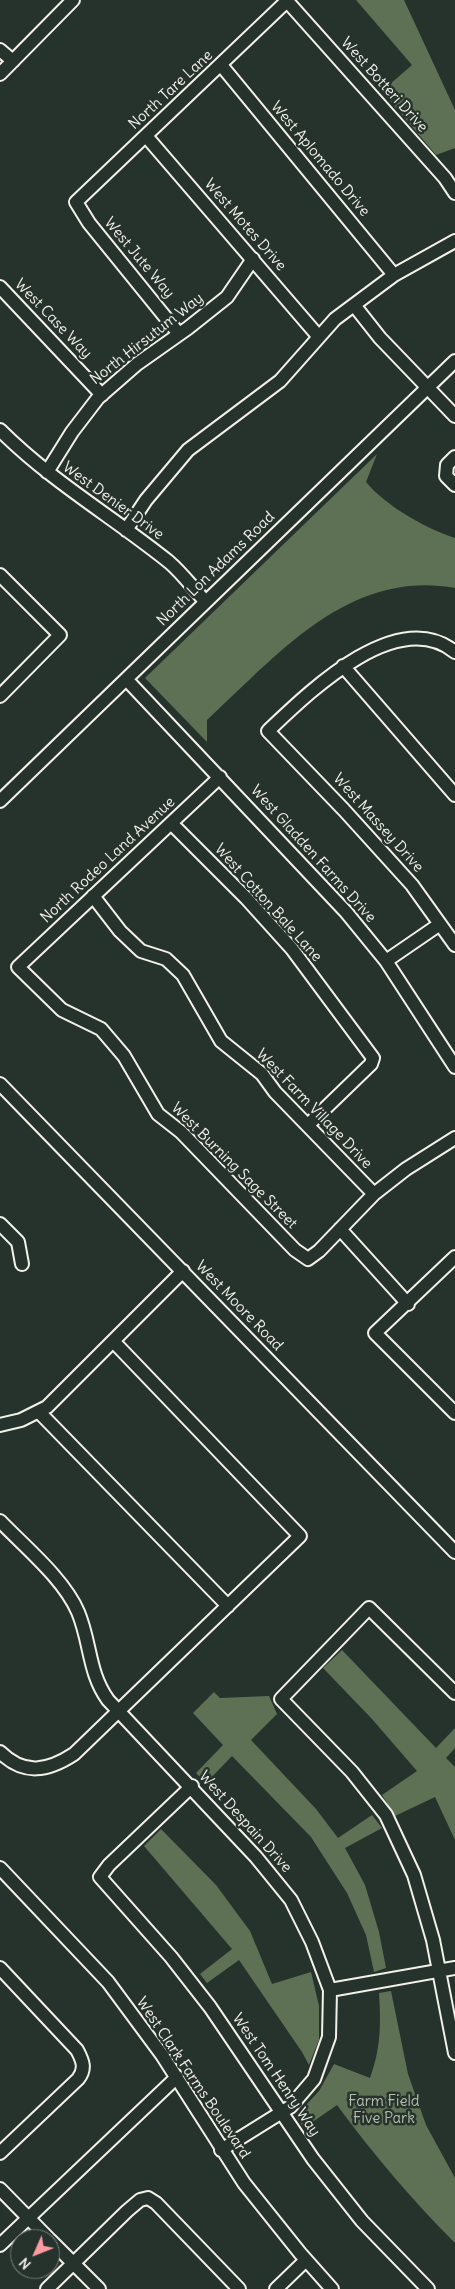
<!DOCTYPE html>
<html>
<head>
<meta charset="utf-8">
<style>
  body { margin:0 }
  #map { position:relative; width:455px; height:2289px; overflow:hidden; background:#26332d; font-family:Delius,sans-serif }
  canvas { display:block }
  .north { position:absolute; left:10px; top:2229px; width:50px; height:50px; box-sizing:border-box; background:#26332d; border:1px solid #787f78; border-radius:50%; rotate:226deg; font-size:14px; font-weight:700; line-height:20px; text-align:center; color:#f4f1e8 }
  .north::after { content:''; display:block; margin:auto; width:18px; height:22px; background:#ff9aa2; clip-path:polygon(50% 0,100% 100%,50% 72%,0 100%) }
</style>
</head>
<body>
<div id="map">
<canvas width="455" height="2289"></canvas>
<div class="north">N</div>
</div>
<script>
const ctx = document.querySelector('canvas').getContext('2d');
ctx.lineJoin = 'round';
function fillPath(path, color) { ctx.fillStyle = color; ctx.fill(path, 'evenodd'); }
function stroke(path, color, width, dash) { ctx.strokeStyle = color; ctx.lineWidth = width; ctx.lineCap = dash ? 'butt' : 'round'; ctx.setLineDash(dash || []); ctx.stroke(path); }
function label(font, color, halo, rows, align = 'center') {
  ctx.font = font + ' Delius,sans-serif'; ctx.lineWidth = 5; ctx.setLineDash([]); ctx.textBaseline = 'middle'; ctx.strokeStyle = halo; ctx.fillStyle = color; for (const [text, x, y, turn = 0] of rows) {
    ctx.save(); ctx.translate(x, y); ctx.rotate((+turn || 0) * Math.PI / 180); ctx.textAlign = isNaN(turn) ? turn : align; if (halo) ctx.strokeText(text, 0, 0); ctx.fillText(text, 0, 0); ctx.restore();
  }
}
const green = new Path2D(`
  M356 0H404L455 110V148L436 155 382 91 412 65Z
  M377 454 366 482C386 506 425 528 455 538V588C348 569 278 655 207 720V742L145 678Z
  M342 1650 436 1748 455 1728V1748L446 1758 455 1767V1840L435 1797 395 1816 382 1795 417 1771 372 1719 323 1668Z
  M214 1692 220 1698 269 1696 277 1714 251 1740 316 1809 338 1838 372 1815 382 1828 345 1848 365 1885 379 1932 386 1968 374 1972 366 1935 347 1893 311 1837 232 1756 206 1783 196 1773 223 1745 193 1713Z
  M161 1829 216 1885 250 1931 272 1984 311 1972 319 2006V2040L309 2065 302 2052 239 1960 207 1983 200 1974 232 1949 144 1846Z
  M391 1991 408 2074 426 2125 455 2178V2243C412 2200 373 2154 337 2105L304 2128 296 2116 319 2091 334 2064 370 2078C381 2048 381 2024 379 1993Z`);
const minor = new Path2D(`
  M287 1 445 178 455 193
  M0 50 13 61
  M221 65 394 275
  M0 74 73 0
  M146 136 319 337
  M0 287 102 395
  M354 305 380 338 455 416
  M179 334 89 223 76 202 288 0
  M0 430C51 481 113 517 169 562 182 573 193 588 205 601
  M455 457 447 465 446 476 455 485
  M47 472 72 432 98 398 137 364 188 328 227 297 253 259
  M126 530 146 500 188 450 280 381 335 319 394 275 455 241
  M0 575 60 635 0 696
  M455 652C397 605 308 693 268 731L344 810 412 885 455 945
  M343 666 455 795
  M127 680 346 912 386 961 455 1067
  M220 777 18 967 62 1010 101 1029 124 1056 158 1114 181 1132 295 1250 308 1259 319 1251 374 1194 406 1169 455 1138
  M0 801 455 361
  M171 823 246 898 292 949 373 1058 371 1064 308 1125
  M93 896 120 931 141 951 166 959 183 975 221 1041 262 1074 275 1092 374 1194
  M386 961 440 924
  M0 1084 455 1552
  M0 1224 18 1242 22 1264
  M340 1229 408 1304
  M455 1257 375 1333 455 1413
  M39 1412 228 1606
  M0 1425 21 1420 47 1407 183 1271
  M0 1521C25 1547 64 1579 78 1612 91 1643 88 1672 108 1700L256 1857 291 1900 312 1942 330 1990 329 2037 314 2079 290 2107 221 2150
  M455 1693 369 1608 281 1699 352 1772 386 1815 414 1875 433 1940 455 2053
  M0 1752C24 1776 48 1771 74 1754L300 1536 113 1341
  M192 1786 109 1865 100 1877 171 1957 210 2007 313 2159 362 2221 428 2289
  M0 1868 108 1982 162 2055 244 2183 300 2253 332 2289
  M0 1968 77 2050C83 2061 86 2069 78 2079L0 2153
  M330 1990 455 1968
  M0 2189 49 2239
  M50 2240 99 2289
  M0 2245 177 2077
  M47 2289 127 2211 140 2200 148 2198 156 2203 239 2289
  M276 2289 306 2260`);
const streetNames = [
  ["West Botteri Drive",384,85,48],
  ["North Tare Lane",171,90,-43],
  ["West Aplomado Drive",320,159,50],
  ["West Motes Drive",245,225,49],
  ["West Jute Way",139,258,50],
  ["West Case Way",53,319,46],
  ["North Hirsutum Way",147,339,-38],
  ["West Denier Drive",113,501,36],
  ["North Lon Adams Road",216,569,-44],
  ["West Massey Drive",378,823,48],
  ["West Gladden Farms Drive",313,854,48],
  ["North Rodeo Land Avenue",108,860,-43],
  ["West Cotton Bale Lane",268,903,48],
  ["West Farm Village Drive",314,1109,46],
  ["West Burning Sage Street",234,1166,45],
  ["West Moore Road",239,1306,46],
  ["West Despain Drive",245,1822,48],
  ["West Tom Henry Way",276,2075,56],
  ["West Clark Farms Boulevard",193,2078,56]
];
const parkNames = [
  ["Farm Field",384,2102],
  ["Five Park",384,2119]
];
fillPath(green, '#5f7154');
stroke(minor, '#f4f1e8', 16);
stroke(minor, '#26332d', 12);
label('15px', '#f4f1e8', '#26332d', streetNames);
label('15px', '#b8bead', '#26332d', parkNames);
</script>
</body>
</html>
